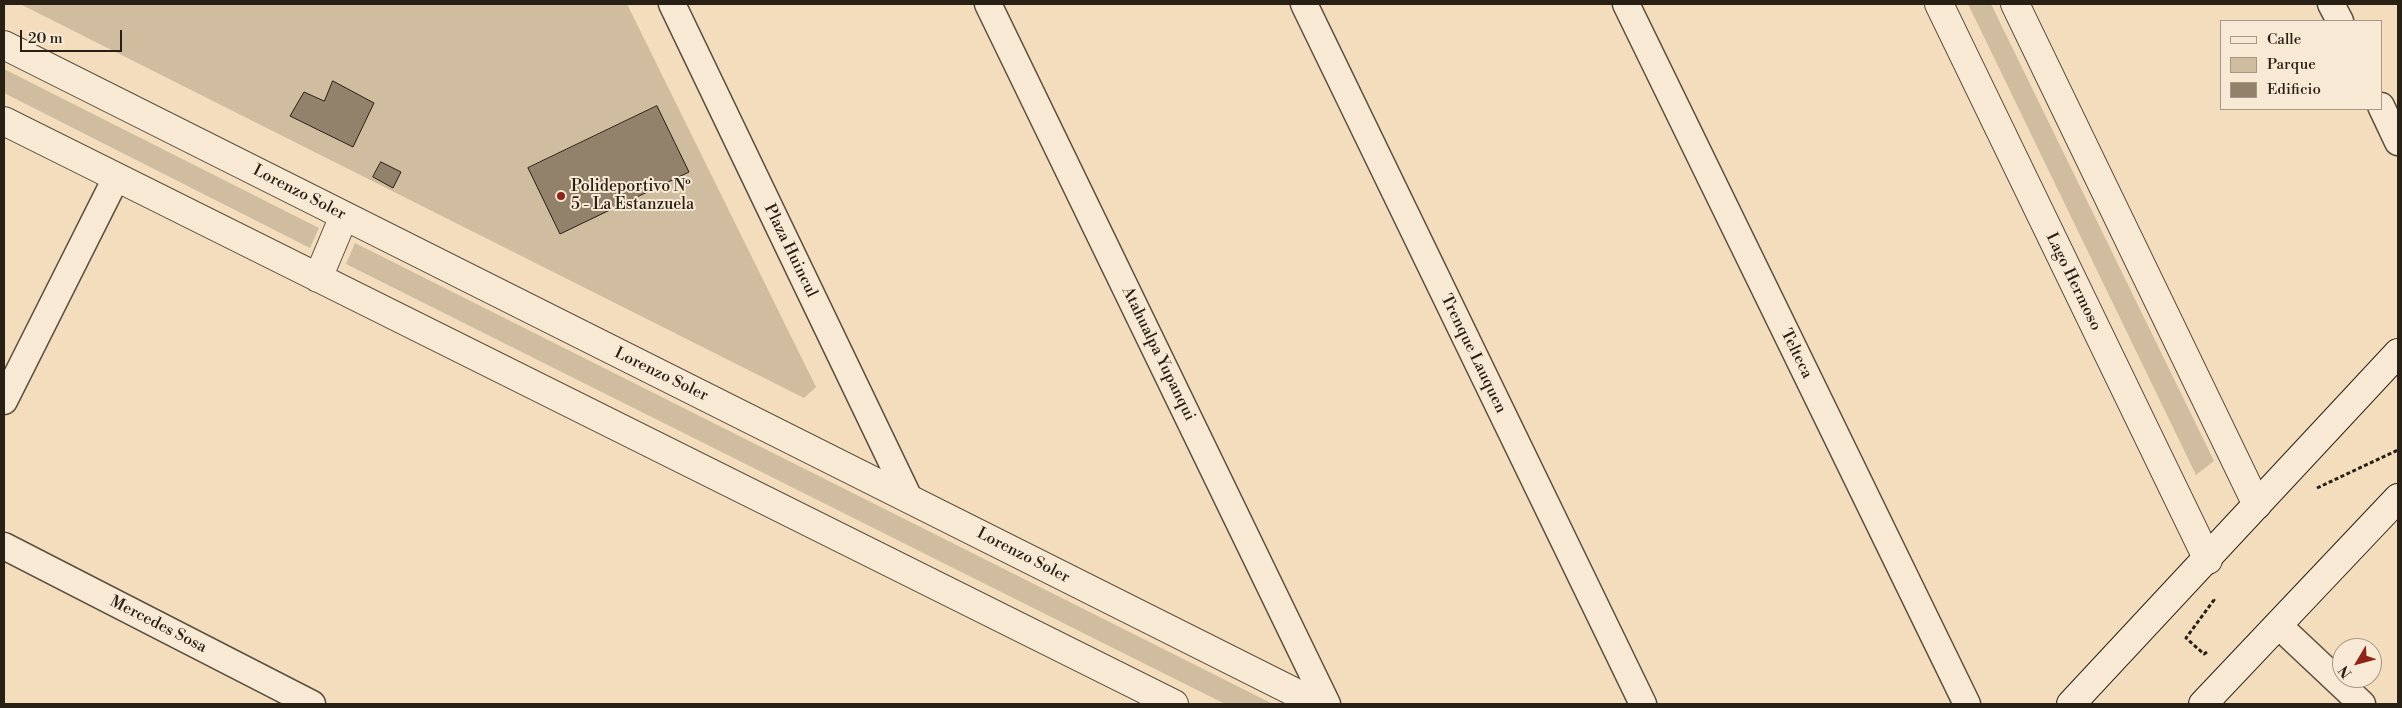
<!DOCTYPE html>
<html>
<head>
<meta charset="utf-8">
<style>
  body { margin:0 }
  #map { position:relative; width:2402px; height:708px; overflow:hidden; background:#f3ddbd; font-family:"Libre Bodoni",serif }
  canvas { display:block }
  .frame { position:absolute; inset:0; border:5px solid #282015; pointer-events:none }
  .legend { position:absolute; left:2220px; top:20px; width:162px; height:90px; box-sizing:border-box; background:#f7e9d4; border:1px solid #a49988; margin:0; padding:6px 9px; list-style:none; font-size:15px; color:#282015 }
  .legend li { display:flex; align-items:center; gap:10px; height:25px }
  .legend b { width:25px; border:1px solid #a49988 }
  .north { position:absolute; left:2332px; top:638px; width:50px; height:50px; box-sizing:border-box; background:#f7e9d4; border:1px solid #a49988; border-radius:50%; rotate:233deg; font-size:14px; font-weight:700; line-height:20px; text-align:center; color:#282015 }
  .north::after { content:''; display:block; margin:auto; width:18px; height:22px; background:#8f2418; clip-path:polygon(50% 0,100% 100%,50% 72%,0 100%) }
  .scale { position:absolute; left:20px; top:30px; width:102px; height:22px; box-sizing:border-box; border:2px solid #282015; border-top:0; padding-left:6px; font-size:15px; line-height:18px; white-space:nowrap; color:#282015; -webkit-text-stroke:4px #f7e9d4; paint-order:stroke }
</style>
</head>
<body>
<div id="map">
<canvas width="2402" height="708"></canvas>
<div class="frame"></div>
<ul class="legend">
<li><b style="height:6px;background:#f7e9d4"></b>Calle</li>
<li><b style="height:14px;background:#d0bda0"></b>Parque</li>
<li><b style="height:14px;background:#92826c"></b>Edificio</li>
</ul>
<div class="north">N</div>
<div class="scale">20 m</div>
</div>
<script>
const ctx = document.querySelector('canvas').getContext('2d');
ctx.lineJoin = 'round';
function fillPath(path, color) { ctx.fillStyle = color; ctx.fill(path, 'evenodd'); }
function stroke(path, color, width, dash) { ctx.strokeStyle = color; ctx.lineWidth = width; ctx.lineCap = dash ? 'butt' : 'round'; ctx.setLineDash(dash || []); ctx.stroke(path); }
function label(font, color, halo, rows, align = 'center') {
  ctx.font = font + ' "Libre Bodoni",serif'; ctx.lineWidth = 4; ctx.setLineDash([]); ctx.textBaseline = 'middle'; ctx.strokeStyle = halo; ctx.fillStyle = color; for (const [text, x, y, turn = 0] of rows) {
    ctx.save(); ctx.translate(x, y); ctx.rotate((+turn || 0) * Math.PI / 180); ctx.textAlign = isNaN(turn) ? turn : align; if (halo) ctx.strokeText(text, 0, 0); ctx.fillText(text, 0, 0); ctx.restore();
  }
}
const green = new Path2D(`
  M20 4H627L816 387 804 398Z
  M1968 4H1991L2214 461 2196 475Z
  M4 69 319 228 310 248 4 93Z
  M355 243 1273 704H1225L346 264Z`);
const building = new Path2D(`
  M333 81 374 103 353 147 290 116 304 92 324 101Z
  M657 106 689 172 560 234 528 168Z
  M381 162 401 172 393 188 373 177Z`);
const path = new Path2D(`
  M2317 488 2398 450
  M2207 652 2204 654 2186 638 2214 600 2213 599`);
const minor = new Path2D(`
  M672 4 909 498
  M988 4 1327 704
  M1304 4 1643 704
  M1626 4 1967 704
  M2331 4 2340 21
  M2381 106 2398 142
  M4 401 116 178
  M4 546 312 704
  M2278 625 2362 704`);
const tertiary = new Path2D(`
  M1939 4 2208 560
  M2015 4 2257 505
  M4 45 1318 704
  M4 121 1174 704
  M318 278 344 216`);
const secondary = new Path2D(`
  M2071 704 2398 353
  M2203 704 2398 498`);
const markers = [
  [561,196,5,"#8f2418"]
];
const poiNames = [
  ["Polideportivo Nº",571,187],
  ["5 - La Estanzuela",571,205]
];
const streetNames = [
  ["Lorenzo Soler",299,193,27],
  ["Plaza Huincul",790,251,64],
  ["Lago Hermoso",2073,282,64],
  ["Atahualpa Yupanqui",1158,354,64],
  ["Trenque Lauquen",1473,354,64],
  ["Telteca",1796,354,64],
  ["Lorenzo Soler",661,375,26],
  ["Lorenzo Soler",1023,556,27],
  ["Mercedes Sosa",158,625,27]
];
fillPath(green, '#d0bda0');
fillPath(building, '#92826c');
stroke(building, '#282015', 1);
stroke(minor, '#5b4f3f', 29);
stroke(tertiary, '#5b4f3f', 30);
stroke(secondary, '#282015', 30);
stroke(path, '#282015', 3, [4, 2.5]);
stroke(minor, '#f7e9d4', 26);
stroke(tertiary, '#f7e9d4', 28);
stroke(secondary, '#f7e9d4', 28);
for (const [x, y, r, color] of markers) { const dot = new Path2D(); dot.arc(x, y, r, 0, 2 * Math.PI); ctx.fillStyle = color; ctx.fill(dot); stroke(dot, '#f7e9d4', 2); }
label('16px', '#282015', '#f7e9d4', poiNames, 'left');
label('16px', '#282015', '#f7e9d4', streetNames);
</script>
</body>
</html>
